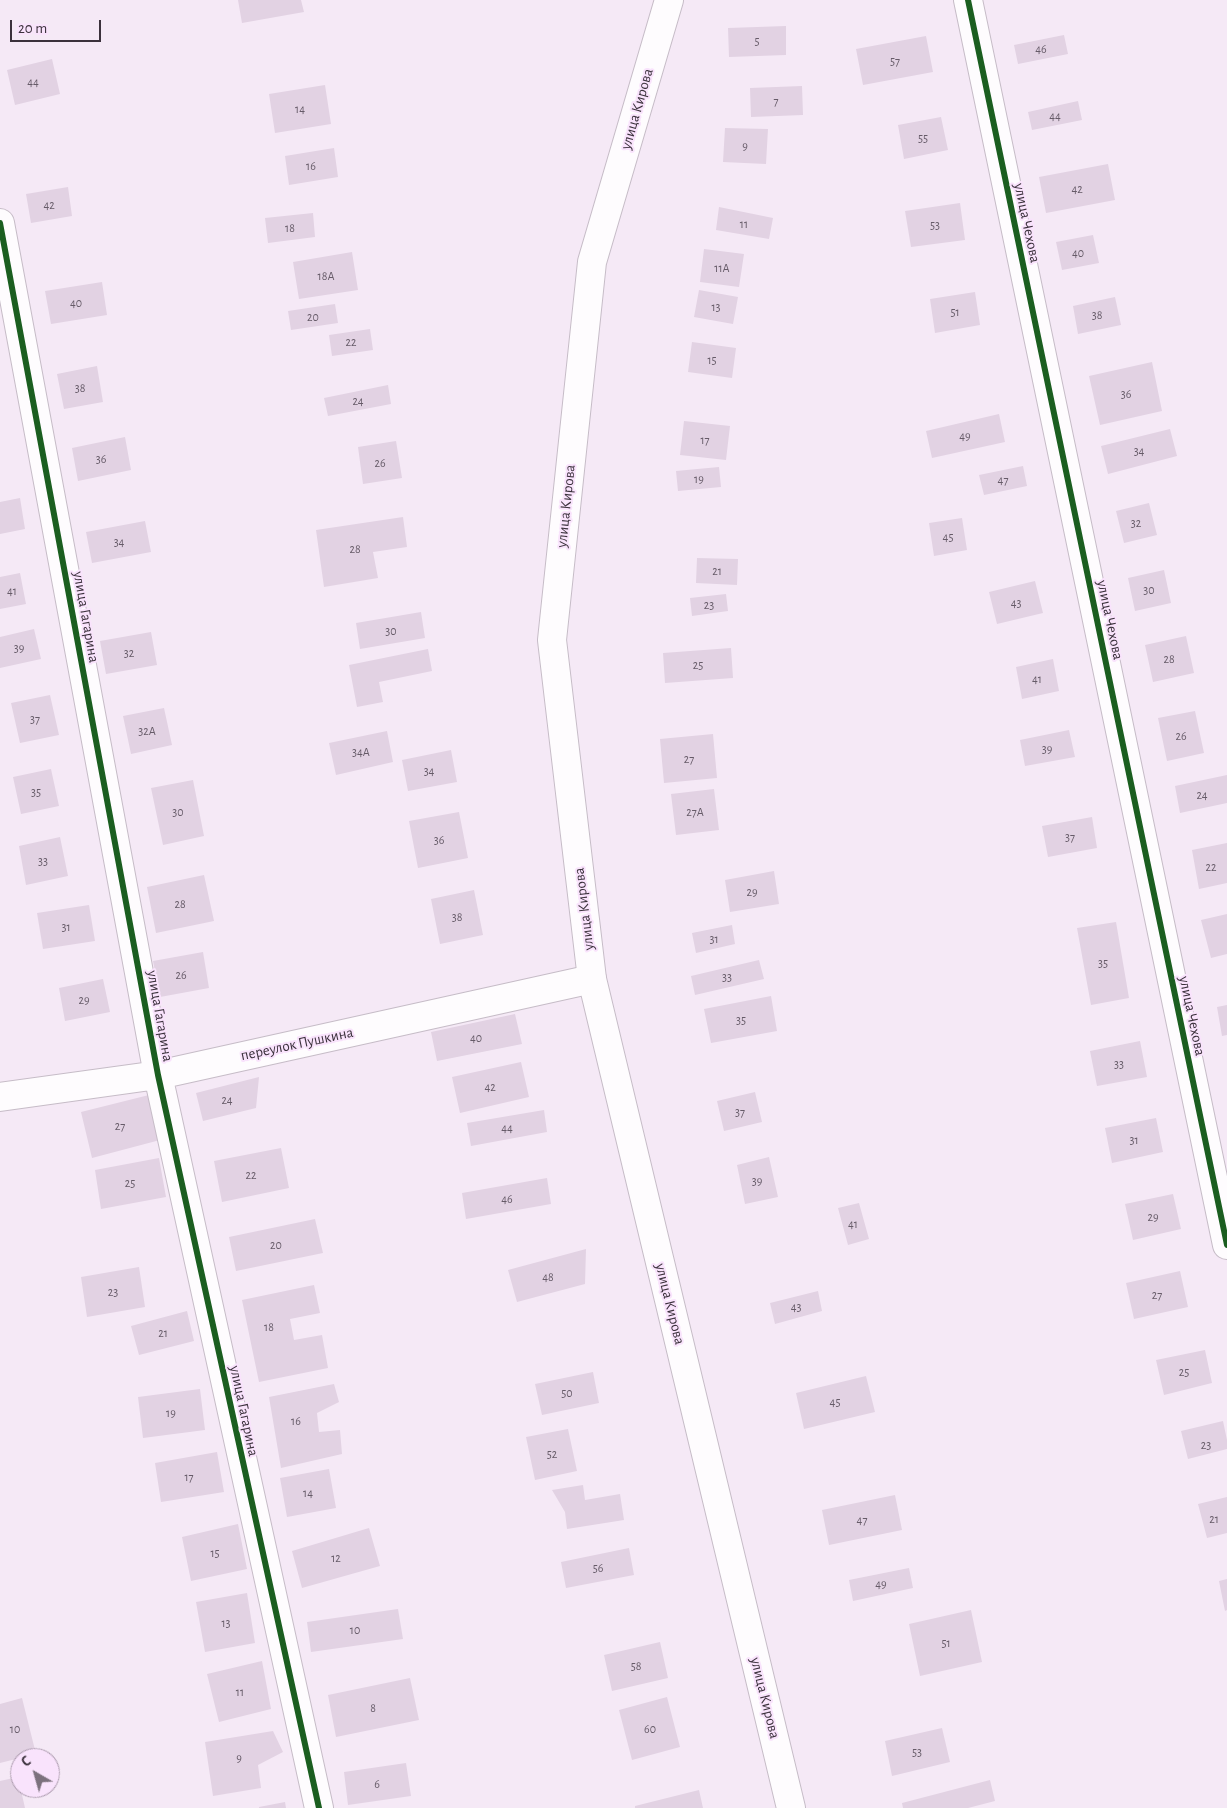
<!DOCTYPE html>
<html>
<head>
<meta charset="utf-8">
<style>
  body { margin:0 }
  #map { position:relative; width:1227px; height:1808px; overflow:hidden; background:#f5e9f6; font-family:"Alegreya Sans",sans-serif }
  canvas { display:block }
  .north { position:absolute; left:10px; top:1748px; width:50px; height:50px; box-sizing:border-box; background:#f9e3fc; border:1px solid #ad9caf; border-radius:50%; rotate:322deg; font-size:14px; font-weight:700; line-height:20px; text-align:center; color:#3b313c }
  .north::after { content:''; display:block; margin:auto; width:18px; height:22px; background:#7c717d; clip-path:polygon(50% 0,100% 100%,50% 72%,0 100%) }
  .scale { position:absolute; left:10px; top:20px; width:91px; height:22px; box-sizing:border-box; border:2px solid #3b313c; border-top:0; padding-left:6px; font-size:15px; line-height:18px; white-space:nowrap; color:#3b313c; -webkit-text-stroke:4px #f9e3fc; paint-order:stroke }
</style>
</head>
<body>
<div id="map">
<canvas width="1227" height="1808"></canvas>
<div class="north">С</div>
<div class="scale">20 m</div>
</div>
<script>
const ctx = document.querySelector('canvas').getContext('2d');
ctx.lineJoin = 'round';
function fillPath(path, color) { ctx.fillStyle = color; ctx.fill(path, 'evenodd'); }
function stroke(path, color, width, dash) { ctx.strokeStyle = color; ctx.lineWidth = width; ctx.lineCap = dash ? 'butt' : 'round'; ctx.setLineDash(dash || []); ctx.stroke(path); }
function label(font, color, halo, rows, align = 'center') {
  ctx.font = font + ' "Alegreya Sans",sans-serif'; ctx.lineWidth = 4; ctx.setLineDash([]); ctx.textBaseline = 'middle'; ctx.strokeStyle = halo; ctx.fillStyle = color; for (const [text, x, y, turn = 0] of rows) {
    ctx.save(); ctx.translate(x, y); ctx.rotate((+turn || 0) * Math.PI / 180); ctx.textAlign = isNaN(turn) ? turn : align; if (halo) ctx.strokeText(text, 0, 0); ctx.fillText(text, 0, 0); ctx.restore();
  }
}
const building = new Path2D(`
  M238 0H301L304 12 242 23Z
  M786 26V55L729 57 728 28Z
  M1064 35 1068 54 1018 64 1014 45Z
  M926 36 933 72 863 85 856 49Z
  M52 59 60 94 15 105 7 70Z
  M325 85 331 124 275 133 269 94Z
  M802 86 803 115 751 117 750 88Z
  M1078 101 1082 120 1032 130 1028 112Z
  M941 117 948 150 904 159 898 125Z
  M725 128 768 129 766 164 723 162Z
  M334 148 338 177 289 185 285 156Z
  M1108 164 1115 200 1046 213 1039 177Z
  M68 187 72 216 31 223 26 194Z
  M960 203 965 240 911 247 905 211Z
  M719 207 773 218 769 239 716 230Z
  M313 213 315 237 268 243 265 218Z
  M1093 235 1099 263 1062 270 1056 242Z
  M704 249 744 254 739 287 700 282Z
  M352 252 358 290 299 299 293 262Z
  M102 282 107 315 51 324 45 291Z
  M699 290 738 297 733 324 694 317Z
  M975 292 980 325 935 333 930 299Z
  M1115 297 1121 325 1078 334 1073 306Z
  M335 304 338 323 291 330 288 311Z
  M370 329 373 350 332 356 329 335Z
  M692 342 736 348 732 378 688 372Z
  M1152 362 1162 411 1100 425 1089 376Z
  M97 366 103 402 64 409 57 374Z
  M388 385 391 404 328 416 324 398Z
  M999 414 1005 442 932 458 926 431Z
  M684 421 730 426 726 460 680 455Z
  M1170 429 1177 456 1108 474 1101 446Z
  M125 437 131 470 78 481 72 448Z
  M396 441 402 478 363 484 358 447Z
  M1023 466 1027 486 984 495 979 475Z
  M719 467 721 487 678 491 676 471Z
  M20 498 25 529 0 534V502Z
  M1149 503 1157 535 1124 543 1116 511Z
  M403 517 407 547 373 552 378 578 324 587 316 530Z
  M962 518 967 550 934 556 929 523Z
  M145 521 151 552 92 563 86 532Z
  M697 558 738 559 737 585 696 583Z
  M1164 570 1171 603 1135 611 1128 578Z
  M20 573 26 604 0 609V577Z
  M1035 581 1043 613 997 624 989 592Z
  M726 594 728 611 692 616 690 598Z
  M421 612 425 638 360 649 356 623Z
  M34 629 41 659 0 668V637Z
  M151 632 157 665 106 674 100 641Z
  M1186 636 1194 673 1153 682 1145 645Z
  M731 648 733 678 665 683 663 653Z
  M428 649 432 671 379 682 383 702 357 707 349 665Z
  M1053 659 1059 691 1022 699 1016 667Z
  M50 695 59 735 20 743 11 703Z
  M164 708 172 745 131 754 123 716Z
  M1195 711 1204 753 1167 761 1158 718Z
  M1069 730 1075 757 1025 766 1020 740Z
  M387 731 393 762 336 775 329 743Z
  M713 734 717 778 664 783 660 739Z
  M451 750 457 782 408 791 402 760Z
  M51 769 59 806 21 814 13 777Z
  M1227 775V803L1180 813 1175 786Z
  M193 780 204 836 163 845 151 788Z
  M714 789 719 830 676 835 671 794Z
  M459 812 468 858 418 868 409 821Z
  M1092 817 1097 848 1048 857 1042 826Z
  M60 837 68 876 26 885 19 846Z
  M1227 843V883L1199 889 1192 850Z
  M774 871 779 904 730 912 725 880Z
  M204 875 214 921 156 933 147 887Z
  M474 890 483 935 440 944 431 899Z
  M89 905 95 941 43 949 37 913Z
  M1227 914V954L1211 958 1201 920Z
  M1116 922 1129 998 1091 1005 1077 928Z
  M732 925 735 944 696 953 692 933Z
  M203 952 209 988 160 997 153 961Z
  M759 960 764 979 695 995 691 976Z
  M103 979 110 1012 65 1021 59 988Z
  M771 996 777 1031 711 1043 704 1009Z
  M1227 1005V1035L1222 1036 1217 1007Z
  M515 1014 522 1044 437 1061 431 1032Z
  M1140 1041 1147 1077 1097 1086 1090 1051Z
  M521 1062 529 1097 460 1113 452 1077Z
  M259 1077 256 1108 203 1121 196 1093Z
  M755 1092 762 1122 724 1131 717 1101Z
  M149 1095 160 1140 92 1158 81 1112Z
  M544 1110 547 1132 471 1146 467 1123Z
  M1156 1118 1163 1152 1112 1163 1105 1128Z
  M281 1148 289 1188 222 1202 214 1161Z
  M769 1157 778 1197 745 1204 737 1165Z
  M159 1158 166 1197 101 1209 95 1170Z
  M547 1178 551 1204 466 1219 462 1193Z
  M1173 1194 1181 1229 1133 1240 1125 1204Z
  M859 1203 869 1239 848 1245 838 1208Z
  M315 1219 323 1253 236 1271 229 1237Z
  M586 1249 585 1284 517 1302 508 1270Z
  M139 1267 145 1307 87 1317 81 1277Z
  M1180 1271 1188 1307 1134 1319 1126 1283Z
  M314 1285 320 1313 290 1319 294 1340 322 1335 328 1368 259 1382 242 1300Z
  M818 1291 822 1311 775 1324 770 1303Z
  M187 1311 194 1341 139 1355 131 1326Z
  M1205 1350 1212 1383 1164 1395 1156 1360Z
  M593 1372 599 1403 542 1415 535 1384Z
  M866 1376 875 1412 804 1429 796 1393Z
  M334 1384 339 1402 317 1413 319 1432 340 1430 342 1454 281 1468 269 1397Z
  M200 1389 205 1430 143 1438 138 1397Z
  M1223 1421 1227 1440V1449L1188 1459 1181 1431Z
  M568 1429 577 1471 535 1480 526 1437Z
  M217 1452 224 1492 161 1502 155 1463Z
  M329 1469 336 1508 287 1517 280 1478Z
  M583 1485 585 1500 620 1494 624 1520 567 1529 565 1512 552 1490Z
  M895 1495 902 1530 829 1545 822 1510Z
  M1227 1497V1533L1207 1538 1198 1504Z
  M238 1524 247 1569 191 1581 182 1537Z
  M369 1528 380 1566 302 1588 292 1551Z
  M629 1548 634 1575 566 1588 561 1562Z
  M909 1568 913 1588 853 1601 849 1580Z
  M1227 1579V1610L1225 1611 1219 1581Z
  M247 1593 255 1643 205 1652 196 1602Z
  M398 1609 403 1639 311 1652 307 1622Z
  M971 1610 982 1662 920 1676 909 1624Z
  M660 1642 668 1678 612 1691 604 1655Z
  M262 1661 271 1709 219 1722 207 1674Z
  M410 1678 419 1720 336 1737 328 1695Z
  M667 1697 680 1747 632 1760 619 1710Z
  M22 1698 36 1754 0 1763V1704Z
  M942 1728 950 1762 892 1776 885 1741Z
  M273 1731 283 1752 258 1765 261 1788 213 1796 205 1742Z
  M406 1763 411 1796 348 1805 344 1772Z
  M18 1777 25 1808H0V1781Z
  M990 1780 995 1801 968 1808H903L902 1803Z
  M699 1790 703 1808H635V1806Z
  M285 1802 286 1808H259V1807Z`);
const minor = new Path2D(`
  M968 0 1227 1245
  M0 223 158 1075 319 1808
  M0 1097 158 1075 592 979`);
const secondary = new Path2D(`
  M669 0 592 262 552 640 592 979 791 1808`);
const cycleway = new Path2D(`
  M968 0 1227 1245
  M0 223 158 1075 319 1808`);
const numberNames = [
  ["5",757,41],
  ["46",1041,49],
  ["57",895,61],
  ["44",33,82],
  ["7",776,101],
  ["14",300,109],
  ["44",1055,116],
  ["55",923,138],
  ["9",745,146],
  ["16",311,166],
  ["42",1077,189],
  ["42",49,205],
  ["11",744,224],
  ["53",935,225],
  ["18",290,228],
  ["40",1078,253],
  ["11А",722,268],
  ["18А",326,276],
  ["40",76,303],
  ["13",716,307],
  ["51",955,312],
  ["38",1097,315],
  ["20",313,317],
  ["22",351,342],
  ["15",712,360],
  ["38",80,388],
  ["36",1126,394],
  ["24",358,401],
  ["49",965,436],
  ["17",705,440],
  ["34",1139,451],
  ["36",101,459],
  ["26",380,463],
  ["19",699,479],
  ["47",1003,480],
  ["32",1136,523],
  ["45",948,537],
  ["34",119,542],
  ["28",355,549],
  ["21",717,571],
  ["30",1149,590],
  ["41",12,591],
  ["43",1016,603],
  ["23",709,605],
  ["30",391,631],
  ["39",19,648],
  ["32",129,653],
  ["28",1169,659],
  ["25",698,665],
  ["41",1037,679],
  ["37",35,719],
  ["32А",147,731],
  ["26",1181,736],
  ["39",1047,749],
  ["34А",361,752],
  ["27",689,759],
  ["34",429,771],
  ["35",36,792],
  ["24",1202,795],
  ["30",178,812],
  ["27А",695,812],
  ["37",1070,837],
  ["36",439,840],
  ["33",43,861],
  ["22",1211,867],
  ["29",752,892],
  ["28",180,904],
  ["38",457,917],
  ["31",66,927],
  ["31",714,939],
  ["35",1103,963],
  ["26",181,975],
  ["33",727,977],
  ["29",84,1000],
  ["35",741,1020],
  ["40",476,1038],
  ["33",1119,1064],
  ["42",490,1087],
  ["24",227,1100],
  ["37",740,1112],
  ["27",120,1126],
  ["44",507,1128],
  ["31",1134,1140],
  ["22",251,1175],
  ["39",757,1181],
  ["25",130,1183],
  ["46",507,1199],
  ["29",1153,1217],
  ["41",853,1224],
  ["20",276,1245],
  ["48",548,1277],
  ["23",113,1292],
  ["27",1157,1295],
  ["43",796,1307],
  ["18",269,1327],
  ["21",163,1333],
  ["25",1184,1372],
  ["50",567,1393],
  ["45",835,1402],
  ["19",171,1413],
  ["16",296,1421],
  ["23",1206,1445],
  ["52",552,1454],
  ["17",189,1477],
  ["14",308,1493],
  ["21",1214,1519],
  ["47",862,1520],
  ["15",215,1553],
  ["12",336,1558],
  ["56",598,1568],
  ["49",881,1584],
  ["13",226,1623],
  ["10",355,1630],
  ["51",946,1643],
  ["58",636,1666],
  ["11",240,1692],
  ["8",373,1708],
  ["10",15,1729],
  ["60",650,1729],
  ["53",917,1752],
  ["9",239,1758],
  ["6",377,1784]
];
const streetNames = [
  ["улица Кирова",637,109,-74],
  ["улица Чехова",1027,223,78],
  ["улица Кирова",566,506,-84],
  ["улица Гагарина",86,617,80],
  ["улица Чехова",1110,620,78],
  ["улица Кирова",584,909,-97],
  ["улица Гагарина",160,1016,80],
  ["улица Чехова",1192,1016,78],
  ["переулок Пушкина",297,1044,-12],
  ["улица Кирова",670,1304,76],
  ["улица Гагарина",244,1411,78],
  ["улица Кирова",765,1698,76]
];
fillPath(building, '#e2d2e3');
stroke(minor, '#c6bcc7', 30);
stroke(secondary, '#c6bcc7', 30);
stroke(minor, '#fefcfe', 28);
stroke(secondary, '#fefcfe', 28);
stroke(cycleway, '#1b5e20', 6);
label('12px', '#665b68', null, numberNames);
label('15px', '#3b313c', '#f9e3fc', streetNames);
</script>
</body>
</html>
